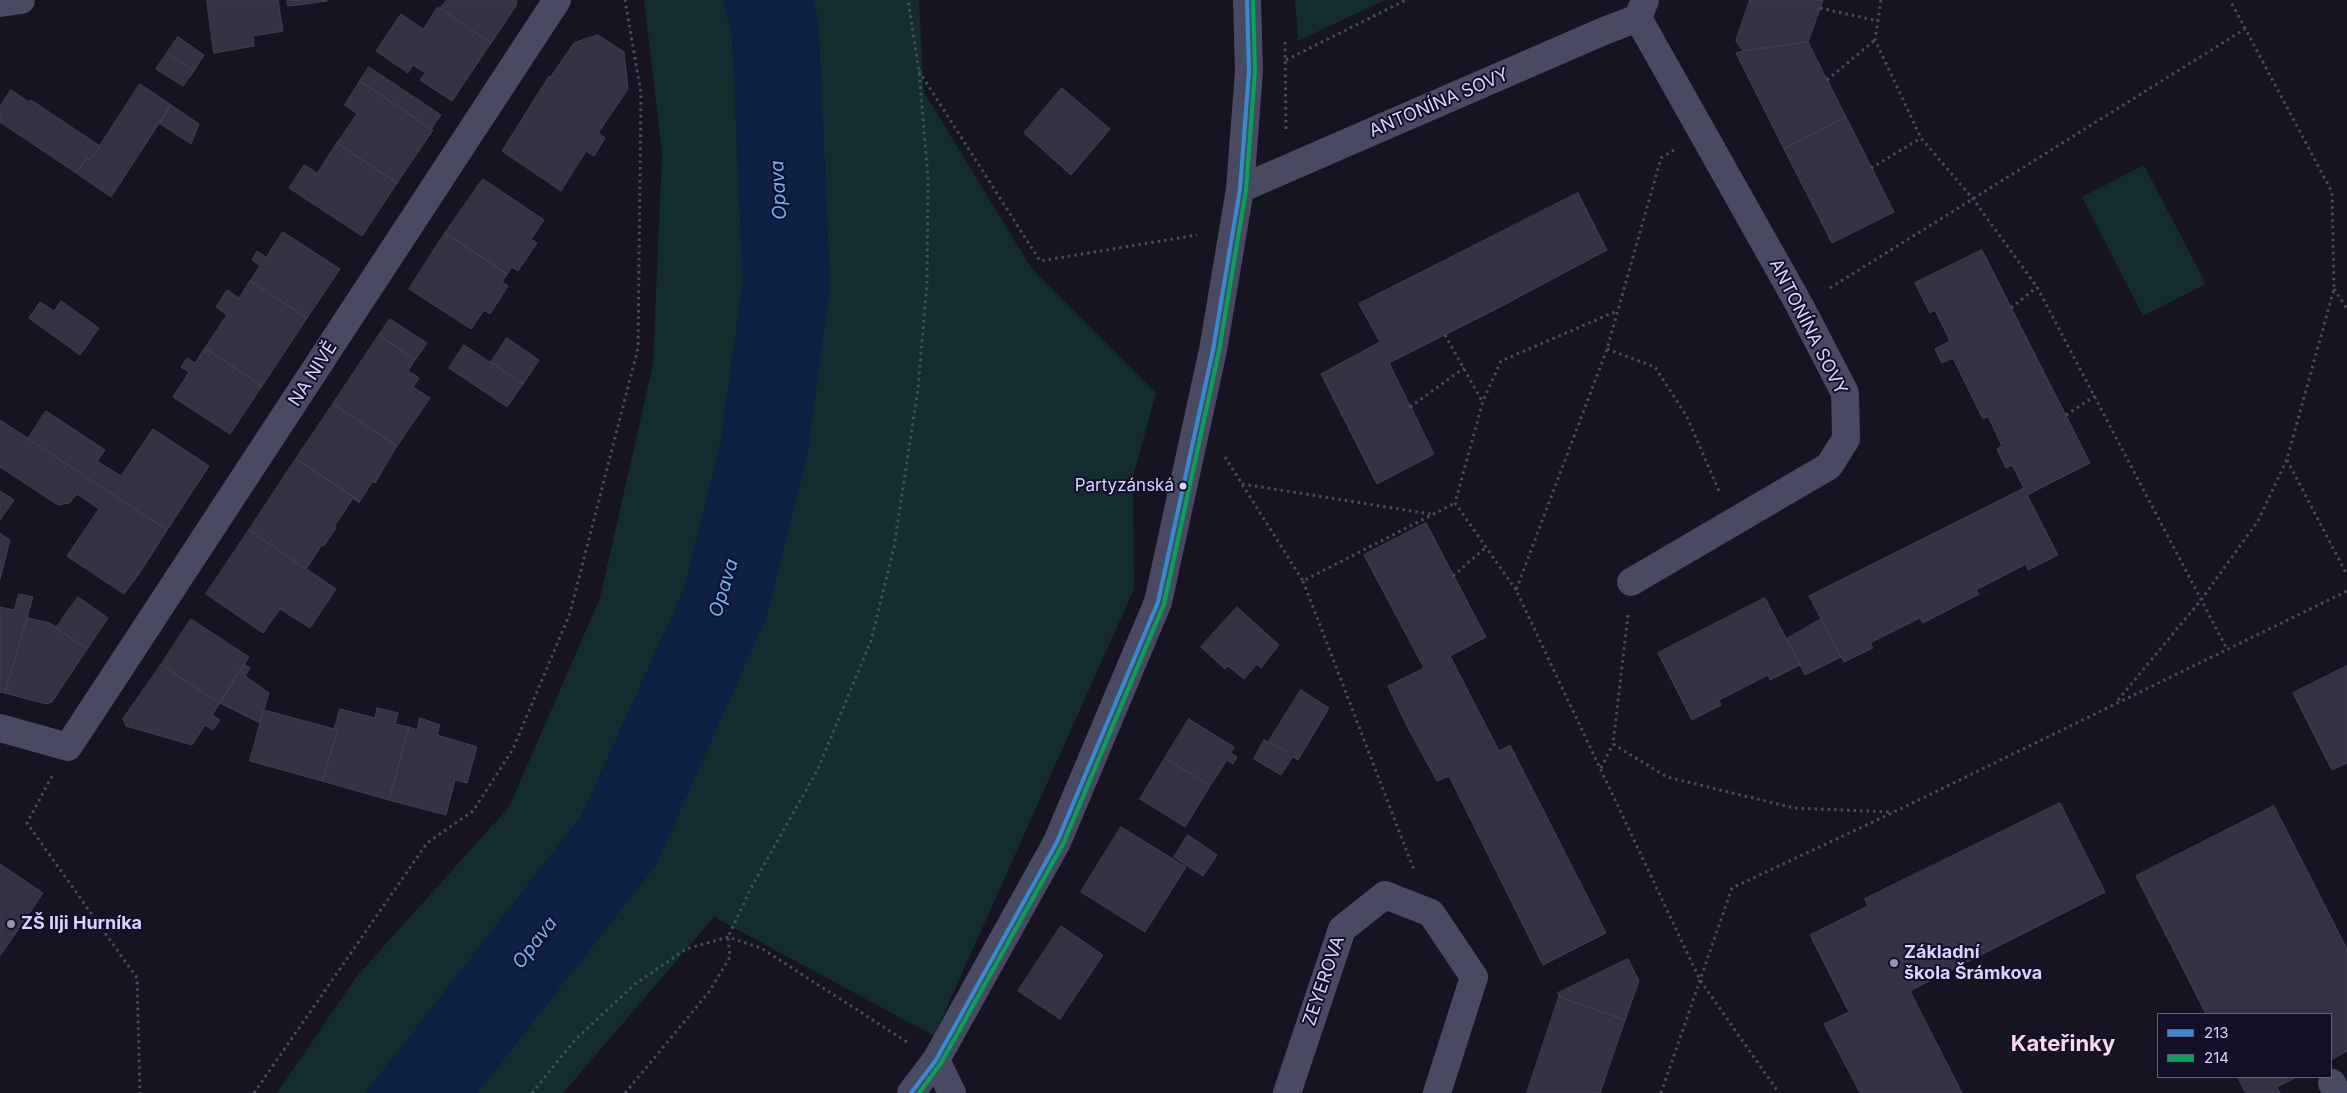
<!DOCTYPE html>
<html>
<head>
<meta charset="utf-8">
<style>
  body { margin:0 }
  #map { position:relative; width:2347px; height:1093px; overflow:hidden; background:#161421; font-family:Inter,sans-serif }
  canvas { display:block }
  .legend { position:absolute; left:2157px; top:1013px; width:175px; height:65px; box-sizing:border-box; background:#130f26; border:1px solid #625e7d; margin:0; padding:6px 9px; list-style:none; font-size:15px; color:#d9d4ff }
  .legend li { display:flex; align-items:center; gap:10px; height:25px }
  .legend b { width:25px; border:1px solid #625e7d }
</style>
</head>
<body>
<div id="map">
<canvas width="2347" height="1093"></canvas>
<ul class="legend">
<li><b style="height:6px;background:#338bd7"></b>213</li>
<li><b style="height:6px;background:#00a651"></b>214</li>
</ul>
</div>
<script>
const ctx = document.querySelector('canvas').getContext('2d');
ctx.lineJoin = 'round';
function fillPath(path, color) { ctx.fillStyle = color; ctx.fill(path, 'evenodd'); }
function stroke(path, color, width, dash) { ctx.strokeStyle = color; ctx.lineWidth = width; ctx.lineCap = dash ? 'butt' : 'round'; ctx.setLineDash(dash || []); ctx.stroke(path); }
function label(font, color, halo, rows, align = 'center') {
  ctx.font = font + ' Inter,sans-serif'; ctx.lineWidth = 4; ctx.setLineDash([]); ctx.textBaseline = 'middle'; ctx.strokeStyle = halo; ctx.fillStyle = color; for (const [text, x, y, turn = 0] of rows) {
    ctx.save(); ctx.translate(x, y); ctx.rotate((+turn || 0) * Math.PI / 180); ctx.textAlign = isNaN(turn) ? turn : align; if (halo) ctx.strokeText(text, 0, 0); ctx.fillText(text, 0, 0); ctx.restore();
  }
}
const green = new Path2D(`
  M644 0H723L732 33 743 282 721 441 684 590 581 817 366 1093H277L357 976 509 807 600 598 653 364 662 153Z
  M813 0H919L924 92 1032 269 1156 393 1133 477 1134 589 934 1036 714 917 563 1093H477L657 863 830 286 818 20Z
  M1295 0H1385L1298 41Z
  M2144 165 2206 284 2143 316 2082 197Z`);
const water = new Path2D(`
  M723 0H813L818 20 830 286 807 457 766 618 657 863 477 1093H366L581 817 684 590 721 441 743 282 732 33Z`);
const building = new Path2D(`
  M207 0H278L283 31 253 36 254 46 214 53Z
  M287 0H305L306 4 288 6Z
  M306 0H327V1L307 4Z
  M447 0H517L516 6 491 43 440 9Z
  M1750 0H1823L1808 42 1743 51 1736 41Z
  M438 7 491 43 452 101 420 80 425 73 413 65 408 73 376 51 401 14 423 29Z
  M598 35 624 52 628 89 598 133 605 138 594 156 586 151 561 191 502 151 549 76 550 78 574 43Z
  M178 37 204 55 194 71 167 53Z
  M1808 42 1846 117 1784 149 1736 53 1743 51Z
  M167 53 194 71 183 86 156 69Z
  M369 67 441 115 431 129 360 81Z
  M360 81 433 130 397 183 337 143 357 114 345 105Z
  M140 84 171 105 111 197 76 173 87 158 90 160Z
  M1062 88 1110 129 1071 175 1024 133Z
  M11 90 29 102 31 100 100 146 90 160 87 158 76 173 0 122V107Z
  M171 105 199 124 191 144 159 123Z
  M1846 117 1894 212 1832 243 1784 149Z
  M337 143 397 183 362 236 289 188 304 165 317 173Z
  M483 179 544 220 531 239 537 243 518 271 512 267 507 274 445 233Z
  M1578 193 1607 250 1498 308 1389 363 1434 454 1377 484 1321 374 1380 342 1359 304Z
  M283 232 340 269 307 318 250 281 260 266 252 260 257 251 266 257Z
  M445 233 507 274 502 282 508 286 490 314 484 310 471 329 409 289Z
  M1982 250 2090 463 2027 495 2058 555 2028 570 2026 564 1976 590 1979 594 1923 623 1920 618 1870 643 1873 648 1844 662 1809 596 2024 488 2012 465 2006 468 1997 449 2002 446 1988 416 1983 419 1953 358 1942 363 1935 349 1950 341 1935 310 1930 313 1915 283Z
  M250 281 307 318 262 386 205 348 227 315 216 307 227 290 239 298Z
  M61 301 99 328 80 355 29 318 40 302 54 311Z
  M390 319 427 343 415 360 379 335Z
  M379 335 415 360 408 371 419 378 413 387 430 398 397 446 333 404Z
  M507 338 539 360 523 384 491 362Z
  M464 345 523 384 507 407 449 368Z
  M205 348 262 386 230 434 173 397 189 372 181 367 187 358 195 363Z
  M333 404 397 446 375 483 373 481 360 501 296 459Z
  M46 411 105 450 97 461 121 476 153 429 209 466 167 530 28 439Z
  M0 420 167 530 141 571 124 594 67 556 99 509 77 494 69 503 58 505 0 467Z
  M296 459 360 501 359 503 353 498 334 527 336 528 324 546 322 545 306 569 249 530Z
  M0 491 14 500 0 520Z
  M1426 523 1486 637 1450 656 1499 751 1510 745 1606 933 1543 965 1449 776 1437 781 1407 726 1388 686 1424 668 1364 555Z
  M249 530 336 589 310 628 280 609 263 633 206 594Z
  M0 533 10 540 0 579Z
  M19 594 33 597 5 693 0 692V607L14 610Z
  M78 597 108 618 87 649 56 628Z
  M1765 598 1800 665 1770 680 1768 675 1719 700 1721 705 1692 720 1658 653Z
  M1237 607 1279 645 1261 668 1257 664 1244 679 1228 666 1225 669 1201 647Z
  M28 618 50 623 87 649 52 702 46 704 5 693Z
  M191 619 249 657 220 703 161 665Z
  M1821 619 1841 657 1805 675 1787 639Z
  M244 664 250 668 245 676 269 693 260 723 220 703Z
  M161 665 220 703 212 715 220 720 213 730 205 725 192 745 126 726 123 719Z
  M2347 666V763L2332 770 2293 693Z
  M1301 690 1329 708 1298 760 1269 741Z
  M377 708 398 713 395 724 409 727 389 800 322 781 338 730 334 729 340 709 375 718Z
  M264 710 338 730 322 781 250 761Z
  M420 718 440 725 437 735 477 747 467 783 455 780 446 815 389 800 409 727 417 730Z
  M1189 719 1234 747 1231 753 1237 757 1233 764 1227 760 1210 786 1165 758Z
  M1264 740 1294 755 1281 775 1254 759Z
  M1165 758 1210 786 1185 827 1140 799Z
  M2060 803 2105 892 1910 991 1962 1093H1860L1824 1024 1849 1012 1810 935 1868 906 1865 899Z
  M2274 806 2347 949V1051L2331 1060V1014H2206L2136 876Z
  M1121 827 1186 867 1145 932 1081 892Z
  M1188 835 1217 855 1203 876 1174 857Z
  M0 864 43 893 0 956Z
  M1061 926 1103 955 1060 1019 1018 991Z
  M1628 959 1639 981 1625 1020 1559 997 1558 993Z
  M1559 997 1625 1020 1600 1093H1527Z
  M2238 1077H2297L2277 1087 2280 1093H2246Z`);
const path = new Path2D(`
  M1881 0 1875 40 1921 138 1973 199 2037 287 2227 649
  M1820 8 1878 21
  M1285 42 1286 131
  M1286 60 1406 0
  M919 71 1040 261 1197 235
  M1827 80 1875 40
  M1674 150 1661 158 1607 349 1516 590 1700 980 1779 1093
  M1871 168 1921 138
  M1830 288 2245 29
  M2334 289 2347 309
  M2011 308 2037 287
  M1445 335 1482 401
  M1607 349 1655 367 1687 417 1719 491
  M1410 407 1464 368
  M2066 415 2095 396
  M1225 457 1303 581 1455 503
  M2287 460 2347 575
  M1242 484 1431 514
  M1453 576 1486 547
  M1303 581 1414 870
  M1516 590 1455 503 1483 401 1501 361 1617 311
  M1628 615 1613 744 1667 777 1794 808 1893 812
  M2118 700 2201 600 2258 521 2287 459 2334 289 2332 192 2230 0
  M1601 768 1613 744
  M52 776 27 823 137 978 140 1093
  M254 1093 427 843 473 811 513 749 570 613 638 348 641 93 625 0
  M532 1093 575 1040 635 984 686 949 728 937 761 948 907 1042
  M625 1093 709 992 730 957 728 937 751 888 818 769 871 641 894 547 918 389 927 283 928 178 919 71 908 0
  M1661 1093 1732 888 1894 812 2347 591`);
const minor = new Path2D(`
  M0 3 21 0
  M1240 189 1604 31 1638 18 1645 0
  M1631 582 1829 466 1846 439 1845 393 1800 306 1638 18
  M0 728 68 747 557 0
  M936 1060 952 1093
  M2332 1083 2337 1093
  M911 1093 936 1060 1057 842 1158 602 1213 350 1240 189 1249 71 1247 0
  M1287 1093 1342 929 1385 895 1431 913 1474 977 1437 1093`);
const bus1 = new Path2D(`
  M911 1093 936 1060 1057 842 1158 602 1213 350 1240 189 1249 71 1247 0`);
const bus2 = new Path2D(`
  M919 1093 941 1063 1063 844 1164 604 1219 351 1246 190 1255 71 1253 0`);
const markers = [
  [1183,486,4.5,"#d9d4ff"],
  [11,924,5,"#9591b1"],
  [1894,963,5,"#9591b1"]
];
const busNames = [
  ["Partyzánská",1174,486]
];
const streetNames = [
  ["ANTONÍNA SOVY",1439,103,-23],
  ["ANTONÍNA SOVY",1808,327,63],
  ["NA NIVĚ",313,374,-57],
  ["ZEYEROVA",1324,981,-71]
];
const poiNames = [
  ["ZŠ Ilji Hurníka",21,924],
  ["Základní",1904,953],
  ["škola Šrámkova",1904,974]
];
const waterNames = [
  ["Opava",779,190,-93],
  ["Opava",724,588,-73],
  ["Opava",535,943,-52]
];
const districtNames = [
  ["Kateřinky",2063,1044]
];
fillPath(green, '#132c2d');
fillPath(water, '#0d2144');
fillPath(building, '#343243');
stroke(building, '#433f54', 1);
stroke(path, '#44505f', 3, [2.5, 4]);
stroke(minor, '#4a4962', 28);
stroke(bus1, '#338bd7', 4);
stroke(bus2, '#00a651', 4);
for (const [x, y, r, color] of markers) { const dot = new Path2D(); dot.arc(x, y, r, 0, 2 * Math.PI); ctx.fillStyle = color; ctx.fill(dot); stroke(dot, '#130f26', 2); }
label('17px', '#d9d4ff', '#130f26', busNames, 'right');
label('18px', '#d9d4ff', '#130f26', streetNames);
label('bold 18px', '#d9d4ff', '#130f26', poiNames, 'left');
label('italic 19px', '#62b6ff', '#130f26', waterNames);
label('bold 22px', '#ffd6f0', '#130f26', districtNames);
</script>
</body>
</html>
